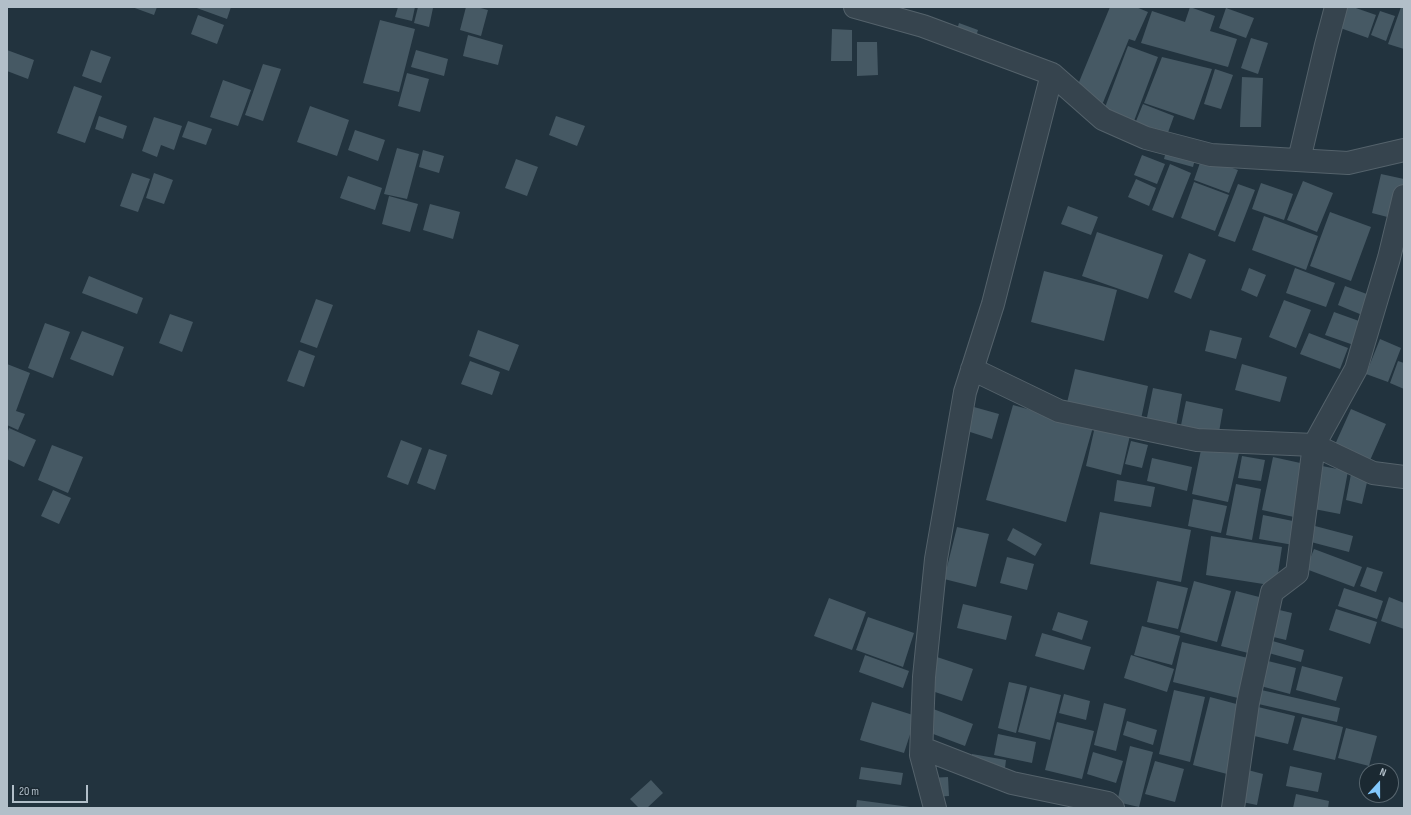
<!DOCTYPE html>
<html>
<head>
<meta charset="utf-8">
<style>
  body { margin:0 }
  #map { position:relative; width:1411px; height:815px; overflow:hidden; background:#22333e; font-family:"Sofia Sans Condensed",sans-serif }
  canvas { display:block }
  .frame { position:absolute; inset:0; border:8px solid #b2bfc9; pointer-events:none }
  .north { position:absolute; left:1359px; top:763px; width:40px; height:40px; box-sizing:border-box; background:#1b2932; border:1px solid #57656e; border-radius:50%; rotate:21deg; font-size:11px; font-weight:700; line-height:16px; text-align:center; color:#b2bfc9 }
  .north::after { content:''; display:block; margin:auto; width:14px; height:18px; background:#83c8fc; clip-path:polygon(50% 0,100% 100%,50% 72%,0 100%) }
  .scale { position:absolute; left:12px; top:785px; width:76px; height:18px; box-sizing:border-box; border:2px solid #b2bfc9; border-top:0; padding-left:5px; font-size:12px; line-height:14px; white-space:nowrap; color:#b2bfc9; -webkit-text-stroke:3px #1b2932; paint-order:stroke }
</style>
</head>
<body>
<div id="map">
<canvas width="1411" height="815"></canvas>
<div class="frame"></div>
<div class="north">N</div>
<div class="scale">20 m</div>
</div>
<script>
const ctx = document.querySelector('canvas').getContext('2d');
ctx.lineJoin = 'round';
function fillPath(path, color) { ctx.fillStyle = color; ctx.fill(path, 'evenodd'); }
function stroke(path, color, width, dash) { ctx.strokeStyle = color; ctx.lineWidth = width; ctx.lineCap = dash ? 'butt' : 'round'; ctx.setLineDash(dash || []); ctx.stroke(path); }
const building = new Path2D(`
  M132 7H157L154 15Z
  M194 7H231L227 19Z
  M398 7H415L412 21 395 17Z
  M418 7 433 8 429 27 414 23Z
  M466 7H477L488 10 481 36 460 30Z
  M1110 7H1136L1148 12 1135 41 1129 39 1100 110 1072 99Z
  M1190 7 1215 16 1210 31 1237 39 1228 67 1141 43 1152 11 1185 22Z
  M1339 7H1353L1376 15 1368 38 1332 25Z
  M1401 7H1404V49L1388 44Z
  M1226 8 1254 18 1246 38 1219 28Z
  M1380 11 1395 16 1386 41 1371 35Z
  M198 15 224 25 217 44 191 34Z
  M380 20 415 29 399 92 363 83Z
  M959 23 978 30 974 43 955 36Z
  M832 29 852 30V61H831Z
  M468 35 503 45 498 65 463 56Z
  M1251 38 1268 43 1258 74 1241 68Z
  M857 42H877L878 75 857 76Z
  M1128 46 1158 57 1134 121 1104 110Z
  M7 50 34 60 28 79 7 71Z
  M91 50 111 57 101 83 82 76Z
  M416 50 448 59 444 76 411 67Z
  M1162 57 1212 69 1194 120 1144 103Z
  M263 64 281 69 263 121 245 115Z
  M1215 69 1233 75 1221 109 1204 104Z
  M407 73 429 79 420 112 398 106Z
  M1242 77 1263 78 1261 127H1240Z
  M223 80 251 90 238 126 210 117Z
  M74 86 102 96 85 143 57 133Z
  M1143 104 1174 116 1166 138 1134 126Z
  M310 106 349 120 337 156 297 142Z
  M99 116 127 126 123 139 95 129Z
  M556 116 585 126 577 146 549 135Z
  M154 117 182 126 174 150 161 145 157 157 142 151Z
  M188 121 212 129 206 145 182 137Z
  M355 130 385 140 378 161 348 150Z
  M1167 147 1196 155 1193 167 1164 159Z
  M397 148 419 154 407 199 384 194Z
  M423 150 444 156 439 173 419 167Z
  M1142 155 1165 164 1157 184 1134 175Z
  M1202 157 1238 170 1229 193 1194 180Z
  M516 159 538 167 527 196 505 188Z
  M1170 164 1191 173 1173 218 1152 210Z
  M132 173 150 179 138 212 120 206Z
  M154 173 173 180 164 204 146 198Z
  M1381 174 1404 179V195L1399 220 1372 213Z
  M348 176 382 188 375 210 340 198Z
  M1136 179 1156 188 1149 206 1128 197Z
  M1303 181 1333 193 1317 232 1287 220Z
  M1194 182 1229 195 1215 231 1181 218Z
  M1261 183 1293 194 1284 220 1252 209Z
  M1238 184 1255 190 1235 242 1218 236Z
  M389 196 418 204 410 232 382 224Z
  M430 204 460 212 453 239 423 230Z
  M1068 206 1098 217 1091 235 1061 224Z
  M1330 212 1371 227 1351 281 1310 266Z
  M1264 216 1318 236 1306 270 1252 250Z
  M1097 232 1163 255 1148 299 1082 276Z
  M1189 253 1206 260 1191 299 1174 292Z
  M1249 268 1266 275 1257 297 1241 290Z
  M1295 268 1335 283 1326 307 1286 293Z
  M1044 271 1117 290 1104 341 1031 322Z
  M89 276 143 298 137 314 82 293Z
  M1345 286 1375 297 1367 317 1338 305Z
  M316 299 333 305 317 348 300 342Z
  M1284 300 1311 310 1296 348 1269 337Z
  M1334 312 1373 326 1365 349 1325 335Z
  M170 314 193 322 182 352 159 343Z
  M45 323 70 332 53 378 28 368Z
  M478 330 519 345 509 371 469 356Z
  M1210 330 1242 338 1236 359 1205 351Z
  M82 331 124 347 113 376 70 359Z
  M1309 333 1348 348 1340 369 1300 354Z
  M1380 339 1401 348 1388 382 1366 374Z
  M299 350 315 356 304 387 287 381Z
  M470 361 500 372 492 395 461 384Z
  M1398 361 1404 363V389L1390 383Z
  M7 364 30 373 16 411 25 414 18 430 7 425Z
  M1242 364 1287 377 1280 402 1235 390Z
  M1075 369 1148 386 1140 424 1066 407Z
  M1153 388 1182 394 1176 427 1146 422Z
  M1186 401 1223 409 1218 438 1180 430Z
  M1013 405 1093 427 1066 522 986 500Z
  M974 407 999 414 992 439 967 431Z
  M1351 409 1386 424 1368 465 1333 449Z
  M1096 422 1131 431 1121 475 1086 466Z
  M9 428 36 440 24 467 7 459V434Z
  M401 440 422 448 408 485 387 477Z
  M1131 441 1148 445 1142 468 1125 464Z
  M52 445 83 457 68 493 38 480Z
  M1202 445 1239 453 1228 502 1192 494Z
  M429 449 447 455 435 490 417 483Z
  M1242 456 1265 460 1261 481 1238 478Z
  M1273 457 1314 466 1303 519 1262 510Z
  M1152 458 1192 467 1187 491 1147 481Z
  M1322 466 1348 471 1340 514 1314 509Z
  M1351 474 1368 478 1362 504 1346 500Z
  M1117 480 1155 487 1151 507 1114 501Z
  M1236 484 1261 489 1252 540 1226 535Z
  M53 490 71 498 59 524 41 516Z
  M1193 499 1227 506 1221 533 1188 526Z
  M1100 512 1191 530 1181 582 1090 564Z
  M1263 515 1303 523 1299 546 1259 539Z
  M1315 526 1353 536 1349 552 1311 542Z
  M957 527 989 534 976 587 944 579Z
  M1013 528 1042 544 1035 556 1007 540Z
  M1211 536 1282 547 1276 586 1206 575Z
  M1314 549 1362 567 1354 587 1306 569Z
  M1007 557 1034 564 1027 590 1000 583Z
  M1367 567 1383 572 1376 592 1360 586Z
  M1157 581 1188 588 1178 629 1147 622Z
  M1194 581 1231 591 1217 642 1180 632Z
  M1344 588 1383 601 1377 619 1338 606Z
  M1236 591 1267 599 1252 654 1221 646Z
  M1389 597 1404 603V629L1381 621Z
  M829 598 866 612 852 650 814 636Z
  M963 604 1012 616 1006 640 957 628Z
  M1271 608 1292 613 1286 640 1265 635Z
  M1336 609 1377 622 1370 644 1329 630Z
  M1058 612 1088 621 1082 640 1052 630Z
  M868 617 914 633 903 667 856 650Z
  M1142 626 1180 636 1172 665 1134 655Z
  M1042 633 1091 647 1084 670 1035 656Z
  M1269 640 1304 650 1301 662 1265 652Z
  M1182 642 1252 659 1242 699 1173 682Z
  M865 655 909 671 903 688 859 672Z
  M1131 655 1174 669 1167 692 1124 678Z
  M937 657 973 669 962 701 926 689Z
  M1264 660 1296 668 1290 694 1257 685Z
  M1302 666 1343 677 1336 701 1296 690Z
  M1009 682 1027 686 1016 733 998 728Z
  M1030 687 1061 695 1050 740 1018 732Z
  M1257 689 1340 708 1337 722 1254 703Z
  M1174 690 1205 697 1190 762 1159 754Z
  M1064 694 1090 701 1086 720 1059 713Z
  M1210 697 1244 706 1227 774 1193 765Z
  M872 702 916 716 904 753 860 740Z
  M1104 703 1126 709 1116 751 1094 745Z
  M1254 706 1295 716 1288 744 1246 734Z
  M928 707 973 724 965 746 920 729Z
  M1302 717 1343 727 1335 760 1293 750Z
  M1127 721 1157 730 1153 745 1123 735Z
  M1057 722 1094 731 1082 779 1045 770Z
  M1346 728 1377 736 1369 766 1338 758Z
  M998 734 1036 742 1032 763 994 755Z
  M1130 746 1153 752 1139 807 1117 802Z
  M1093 752 1123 761 1116 783 1087 774Z
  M972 754 1006 760 1004 776 969 769Z
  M1155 761 1184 769 1175 802 1145 794Z
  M1290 766 1322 773 1318 792 1286 786Z
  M861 767 903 773 901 785 859 779Z
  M1244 769 1263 774 1257 805 1237 801Z
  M948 777 949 796 931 797 930 778Z
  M651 780 663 793 647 808H639L630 799Z
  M1296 794 1329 801 1328 808H1293Z
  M857 800 910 807 909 808H856Z`);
const street = new Path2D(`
  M855 7 923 26 1052 74 993 304 965 392 936 559 924 677 921 755 935 808
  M1052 74 1103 119 1146 138 1211 155 1348 163 1404 150
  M1299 160 1326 45 1336 7
  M1404 196 1389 258 1356 369 1314 445 1373 473 1404 477
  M972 369 1059 411 1197 440 1314 445 1297 573 1272 592 1248 703 1233 808
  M922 748 1012 783 1108 803 1113 808`);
fillPath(building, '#465964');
stroke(street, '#54626b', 24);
stroke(street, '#36444e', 22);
</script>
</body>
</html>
